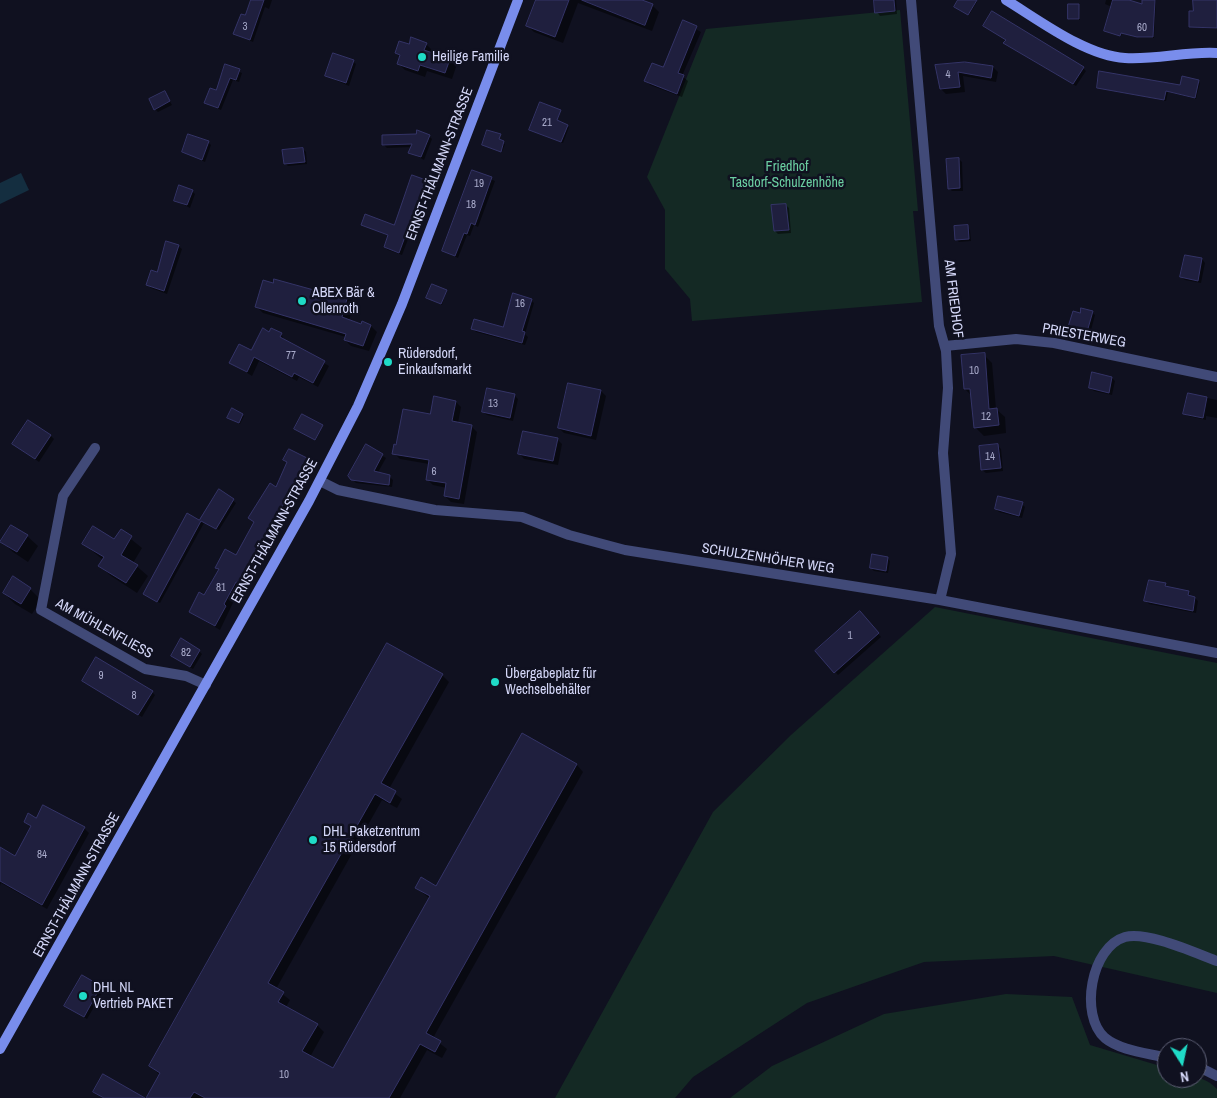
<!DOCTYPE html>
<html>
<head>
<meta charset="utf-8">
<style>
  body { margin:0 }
  #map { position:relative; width:1217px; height:1098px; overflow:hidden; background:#101120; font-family:"Archivo Narrow",sans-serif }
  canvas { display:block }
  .north { position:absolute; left:1157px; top:1038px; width:50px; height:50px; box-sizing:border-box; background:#101120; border:1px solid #5f6177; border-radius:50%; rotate:170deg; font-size:14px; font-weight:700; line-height:20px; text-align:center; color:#d5d8f9 }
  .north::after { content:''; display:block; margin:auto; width:18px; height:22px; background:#1fdbc7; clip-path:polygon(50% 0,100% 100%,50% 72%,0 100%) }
</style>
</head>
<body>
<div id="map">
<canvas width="1217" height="1098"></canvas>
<div class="north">N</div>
</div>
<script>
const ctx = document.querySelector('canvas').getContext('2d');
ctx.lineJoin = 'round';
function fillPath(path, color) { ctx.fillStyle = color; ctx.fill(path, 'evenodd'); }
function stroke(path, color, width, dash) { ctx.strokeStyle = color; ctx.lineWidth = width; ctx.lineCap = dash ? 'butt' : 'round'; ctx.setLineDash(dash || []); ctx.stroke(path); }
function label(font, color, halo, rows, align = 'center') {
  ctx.font = font + ' "Archivo Narrow",sans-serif'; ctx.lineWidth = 5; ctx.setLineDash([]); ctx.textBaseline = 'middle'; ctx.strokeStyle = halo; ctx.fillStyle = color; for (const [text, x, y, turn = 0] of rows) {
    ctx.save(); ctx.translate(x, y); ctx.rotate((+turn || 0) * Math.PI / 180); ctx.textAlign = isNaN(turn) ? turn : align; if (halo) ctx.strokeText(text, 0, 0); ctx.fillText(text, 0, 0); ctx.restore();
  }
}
const green = new Path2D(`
  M900 10 918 211H913L922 302 692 321 690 299 665 269V210L647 177 706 29Z
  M935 607 1217 663V993L1054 956 924 962 807 1003 693 1077 675 1098H555L713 812 791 735Z
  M1006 994 1072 997 1090 1045 1167 1068V1078C1188 1078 1202 1073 1217 1089V1098H730L772 1066 884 1014Z`);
const water = new Path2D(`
  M21 173 29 190 0 204V183Z`);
const shadow = new Path2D(`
  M252 0H272L269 9 265 7 253 42 235 34 246 17Z
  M537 0H638L652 5 659 12 652 31 578 3 563 43 534 32 527 25Z
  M875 0H896L897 14 880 16 877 12Z
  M959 0H974L977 2 969 15 957 8Z
  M1106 0H1124L1150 7 1147 0H1156L1154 38H1139L1122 33 1121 36 1107 32 1112 7 1105 4Z
  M1079 5 1080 20H1070L1069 19Z
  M1217 13V29L1190 27Z
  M683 22 701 32 682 76 688 81 682 97 650 85 646 81 664 69Z
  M1007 40 1083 68 1086 71 1076 86 1008 46Z
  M426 44 433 51 432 54 450 60 456 67 452 79 427 71 425 77 405 70 398 63 400 57 396 53 410 46Z
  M353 61 356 64 349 86 326 76Z
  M226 66 242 73 239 82 233 80 221 110 206 103 217 92Z
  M937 66 993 67 998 72 996 82 963 76 965 92 946 94 941 89Z
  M1198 82 1200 83 1196 99 1168 92 1166 101 1098 87 1181 86Z
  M165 93 172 105 158 112 155 109Z
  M560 111 557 122 569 127 563 143 532 131Z
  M429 136 432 139 424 160 410 152 412 147 387 148 384 145Z
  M500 136 499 141 505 144 502 152 484 146Z
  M208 142 211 145 205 162 183 152Z
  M303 149 306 152 307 164 288 166 285 163Z
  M959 159 962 162 963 191H952L949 188Z
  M473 171 495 181 478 227 474 225 470 236 467 235 458 258 444 251Z
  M425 181 429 185 402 255 388 250 385 247 389 236 363 224 395 227Z
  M192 191 195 194 190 208 175 200Z
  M786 205 789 208 791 233 778 234 775 231Z
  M967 226 970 230 971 241 959 242 956 239Z
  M178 246 182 249 167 294 151 288 148 285Z
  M1202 259 1205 263 1201 283 1185 280 1181 277Z
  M274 284 348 297 354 303 349 321 371 326 377 332 369 351 351 346 345 340 346 337 263 313 257 307Z
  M446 291 442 305 428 298Z
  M531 300 534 303 525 334 528 337 525 345 476 332 473 329 504 328Z
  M1092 312 1095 315 1090 334 1073 330 1070 327 1080 315Z
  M270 333 281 334 285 341 329 366 318 387 299 377 297 381 259 361 252 376 231 363 252 352Z
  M984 355 992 363 996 409 1005 417 1006 433 984 436 975 427 972 396 965 389Z
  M1112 378 1115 381 1112 395 1094 391 1090 388Z
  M569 384 601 391 606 396 596 440 564 433 559 428Z
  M1189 394 1217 400V418L1206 416V420L1188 416 1185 413Z
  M515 396 518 399 513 421 487 415 483 412Z
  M456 402 461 407 458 423 471 426 477 432 464 504 451 502 445 496 447 488 433 485 427 479 429 464 400 459 394 453Z
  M232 410 244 416 240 424 230 419Z
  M322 426 316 440 296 430Z
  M51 436 54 439 39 462 14 444Z
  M557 439 562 444 558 465 524 459 519 453Z
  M366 446 386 458 377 474 390 477 393 480 392 487 356 483 352 479Z
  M998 446 1001 449 1003 471 986 473 982 470Z
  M290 451 311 464 294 500 244 587 241 586 220 630 190 612 205 597 219 570 216 567 236 557 255 523 250 518 277 489 288 463Z
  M219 491 236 503 219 530 204 523 160 603 147 596 144 594 200 522Z
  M1022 504 1025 507 1022 518 999 512 996 509Z
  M121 531 142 548 133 563 148 576 137 593 111 576 100 566 103 560 84 544 115 541Z
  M27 536 38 546 28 562 13 552 2 542Z
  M887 558 890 561 888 573 874 571 871 568Z
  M1165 584 1169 588 1189 592 1191 597 1195 598 1198 601 1196 613 1149 604 1145 600Z
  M30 589 41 600 32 614 15 604 4 593Z
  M860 613 881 637 838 675 816 651Z
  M199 651 202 654 193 669 176 659Z
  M442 675 449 682 389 789 402 799 397 808 382 800 276 989 290 1000 286 1007 317 1025 324 1032 310 1057 333 1070 430 899 417 888 436 887 522 735 577 765 583 772 433 1038 447 1049 442 1058 427 1050 400 1098H147L160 1075 150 1066Z
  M83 681 152 692 155 695 142 717Z
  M25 822 84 828 89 833 47 909 1 883 0 886V849L16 857 32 828Z
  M82 977 104 990 87 1019 66 1006Z`);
const building = new Path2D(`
  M251 0H264L250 40 233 34 241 14 245 15Z
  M536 0H569L555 37 526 26Z
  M582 0H642L653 4 645 25Z
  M874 0H894L895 11 875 13Z
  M958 0H977L968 15 954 7Z
  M1113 0H1129L1142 4V0H1155L1153 37H1137L1121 33 1120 36 1104 31Z
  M1193 0H1217V28L1189 27V11H1193Z
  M1068 4H1079V19H1068Z
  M992 11 1084 67 1073 84 1003 43 1006 40 983 26Z
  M683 20 697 26 678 73 684 75 677 94 644 81 652 63 663 67Z
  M411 37 427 43 424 50 450 59 445 73 420 65 418 71 397 64 400 55 395 53 399 41 409 44Z
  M333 53 354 60 346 83 325 76Z
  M965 62 993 66 991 78 958 72 960 87 940 89 935 65Z
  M225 64 240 69 236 80 230 78 218 108 204 103 210 88 216 90Z
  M1099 71 1180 85 1182 76 1199 80 1195 98 1166 91 1164 100 1097 88Z
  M165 91 170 101 154 110 149 99Z
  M540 102 561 110 557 120 568 125 561 142 529 130Z
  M417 130 430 135 421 157 408 153 412 144 382 145V135L416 134Z
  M487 130 501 134 499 139 504 141 501 152 482 145Z
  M188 134 209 141 202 160 182 152Z
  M303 148 305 162 284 164 282 150Z
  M959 158 960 188 948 189 946 159Z
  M472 170 492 177 475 225 471 223 467 234 464 233 455 256 442 251Z
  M412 175 426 180 399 253 384 247 388 235 361 225 365 214 394 225Z
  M179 185 193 190 187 205 174 201Z
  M786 204 789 230 774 231 771 205Z
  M968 225 969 239 955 240 954 226Z
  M166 241 179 245 164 291 146 285 151 270 157 272Z
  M1185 255 1202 258 1198 281 1180 277Z
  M274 279 321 292 322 288 348 295 342 317 361 324 362 321 371 325 363 346 344 340 346 334 255 307 263 280 273 283Z
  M432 284 447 290 441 304 426 298Z
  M513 293 532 299 522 331 525 332 522 343 471 329 474 319 503 327Z
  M1081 308 1093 311 1087 332 1068 327 1073 311 1080 313Z
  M263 328 269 332 271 328 282 333 280 337 325 361 313 383 294 373 292 377 254 357 247 372 229 363 239 344 251 350Z
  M985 353 989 409 997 408 999 425 974 428 970 389H964L961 355Z
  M1092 372 1112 377 1109 393 1089 388Z
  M568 383 601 390 591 436 558 428Z
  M487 388 515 394 510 418 482 412Z
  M1188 393 1207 397 1203 418 1183 414Z
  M434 396 456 401 452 421 472 425 459 499 444 496 446 483 426 480 429 460 392 454 394 444 396 445 403 409 430 414Z
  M232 408 243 414 239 423 227 418Z
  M302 414 323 425 315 440 294 429Z
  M28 420 51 435 35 459 12 444Z
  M523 431 558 438 553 461 518 454Z
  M366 444 383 454 374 471 390 475 389 485 351 480 348 476Z
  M998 444 1001 468 981 470 979 446Z
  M289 449 307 458 289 495 239 583 236 582 224 604 226 606 215 626 189 612 199 592 204 595 219 569 215 568 225 549 236 555 254 522 248 518 270 483 276 487 287 462 283 460Z
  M219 489 234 499 216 529 201 521 157 602 143 594 187 513 199 520Z
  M998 496 1023 502 1019 516 995 509Z
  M11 525 28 535 17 552 0 542Z
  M93 526 114 539 121 529 132 536 121 555 138 565 126 583 98 566 104 557 82 544Z
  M872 554 888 557 886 571 870 568Z
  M13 576 31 588 21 604 3 593Z
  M1149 580 1166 583 1165 586 1189 591 1188 595 1195 597 1193 611 1144 601Z
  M860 611 879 633 834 673 815 651Z
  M181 638 200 650 190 667 171 656Z
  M387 643 443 674 381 783 396 791 390 803 375 794 268 983 284 992 278 1002 318 1024 302 1051 333 1068 430 896 415 888 421 877 436 886 522 733 577 764 426 1033 441 1041 435 1052 420 1044 389 1098H205L194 1092 190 1098H146L160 1073 149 1066Z
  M96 657 153 691 138 715 82 681Z
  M43 805 85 827 42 905 0 881V847L15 856 31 826 24 822 28 813 36 818Z
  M82 975 101 986 84 1017 64 1006Z
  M103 1074 145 1098H104L93 1092Z`);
const street = new Path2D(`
  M911 0 939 326 946 351 948 388 943 453 951 554 940 600
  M945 346 1016 339 1054 343 1217 377
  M95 448 63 496 41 610 145 669 186 676 206 685
  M320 481 338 490 435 510 522 517 569 535 625 550 940 600 1217 653
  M1167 1058C1148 1053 1121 1051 1105 1038 1079 1015 1091 947 1125 937 1147 931 1195 953 1217 961
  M1197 1066 1217 1076`);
const secondary = new Path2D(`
  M1006 0C1039 20 1086 56 1125 58 1156 60 1187 51 1217 53
  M0 1049 309 501 358 406 402 304 518 0`);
const markers = [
  [422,57,5,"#1fdbc7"],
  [302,301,5,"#1fdbc7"],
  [388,362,5,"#1fdbc7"],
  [495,682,5,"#1fdbc7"],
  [313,840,5,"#1fdbc7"],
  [83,996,5,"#1fdbc7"]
];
const numberNames = [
  ["3",245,27],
  ["60",1142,28],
  ["4",948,75],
  ["21",547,123],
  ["19",479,184],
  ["18",471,205],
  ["16",520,304],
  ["77",291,356],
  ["10",974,371],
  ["13",493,404],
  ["12",986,417],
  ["14",990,457],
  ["6",434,472],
  ["81",221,588],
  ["1",850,636],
  ["82",186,653],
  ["9",101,676],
  ["8",134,696],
  ["84",42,855],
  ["10",284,1075]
];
const poiNames = [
  ["Heilige Familie",432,57],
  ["ABEX Bär &",312,293],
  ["Ollenroth",312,309],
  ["Rüdersdorf,",398,354],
  ["Einkaufsmarkt",398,370],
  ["Übergabeplatz für",505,674],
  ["Wechselbehälter",505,690],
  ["DHL Paketzentrum",323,832],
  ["15 Rüdersdorf",323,848],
  ["DHL NL",93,988],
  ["Vertrieb PAKET",93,1004]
];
const streetNames = [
  ["ERNST-THÄLMANN-STRASSE",440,164,-69],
  ["AM FRIEDHOF",953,299,83],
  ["PRIESTERWEG",1084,336,10],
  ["ERNST-THÄLMANN-STRASSE",275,531,-61],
  ["SCHULZENHÖHER WEG",768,559,9],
  ["AM MÜHLENFLIESS",104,629,29],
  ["ERNST-THÄLMANN-STRASSE",77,885,-61]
];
const parkNames = [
  ["Friedhof",787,167],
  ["Tasdorf-Schulzenhöhe",787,183]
];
fillPath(green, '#142924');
fillPath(water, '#142e40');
fillPath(shadow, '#0007');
fillPath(building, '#1f1f3e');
stroke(building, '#343467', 1);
stroke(street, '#414a78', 10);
stroke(secondary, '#798dec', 10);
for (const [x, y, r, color] of markers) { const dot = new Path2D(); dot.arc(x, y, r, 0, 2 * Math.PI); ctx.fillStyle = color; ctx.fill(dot); stroke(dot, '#101120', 2); }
label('11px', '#a8aaca', null, numberNames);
label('14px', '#d5d8f9', '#101120', poiNames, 'left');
label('14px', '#d5d8f9', '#101120', streetNames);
label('14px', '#6bcfa2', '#101120', parkNames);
</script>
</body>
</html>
